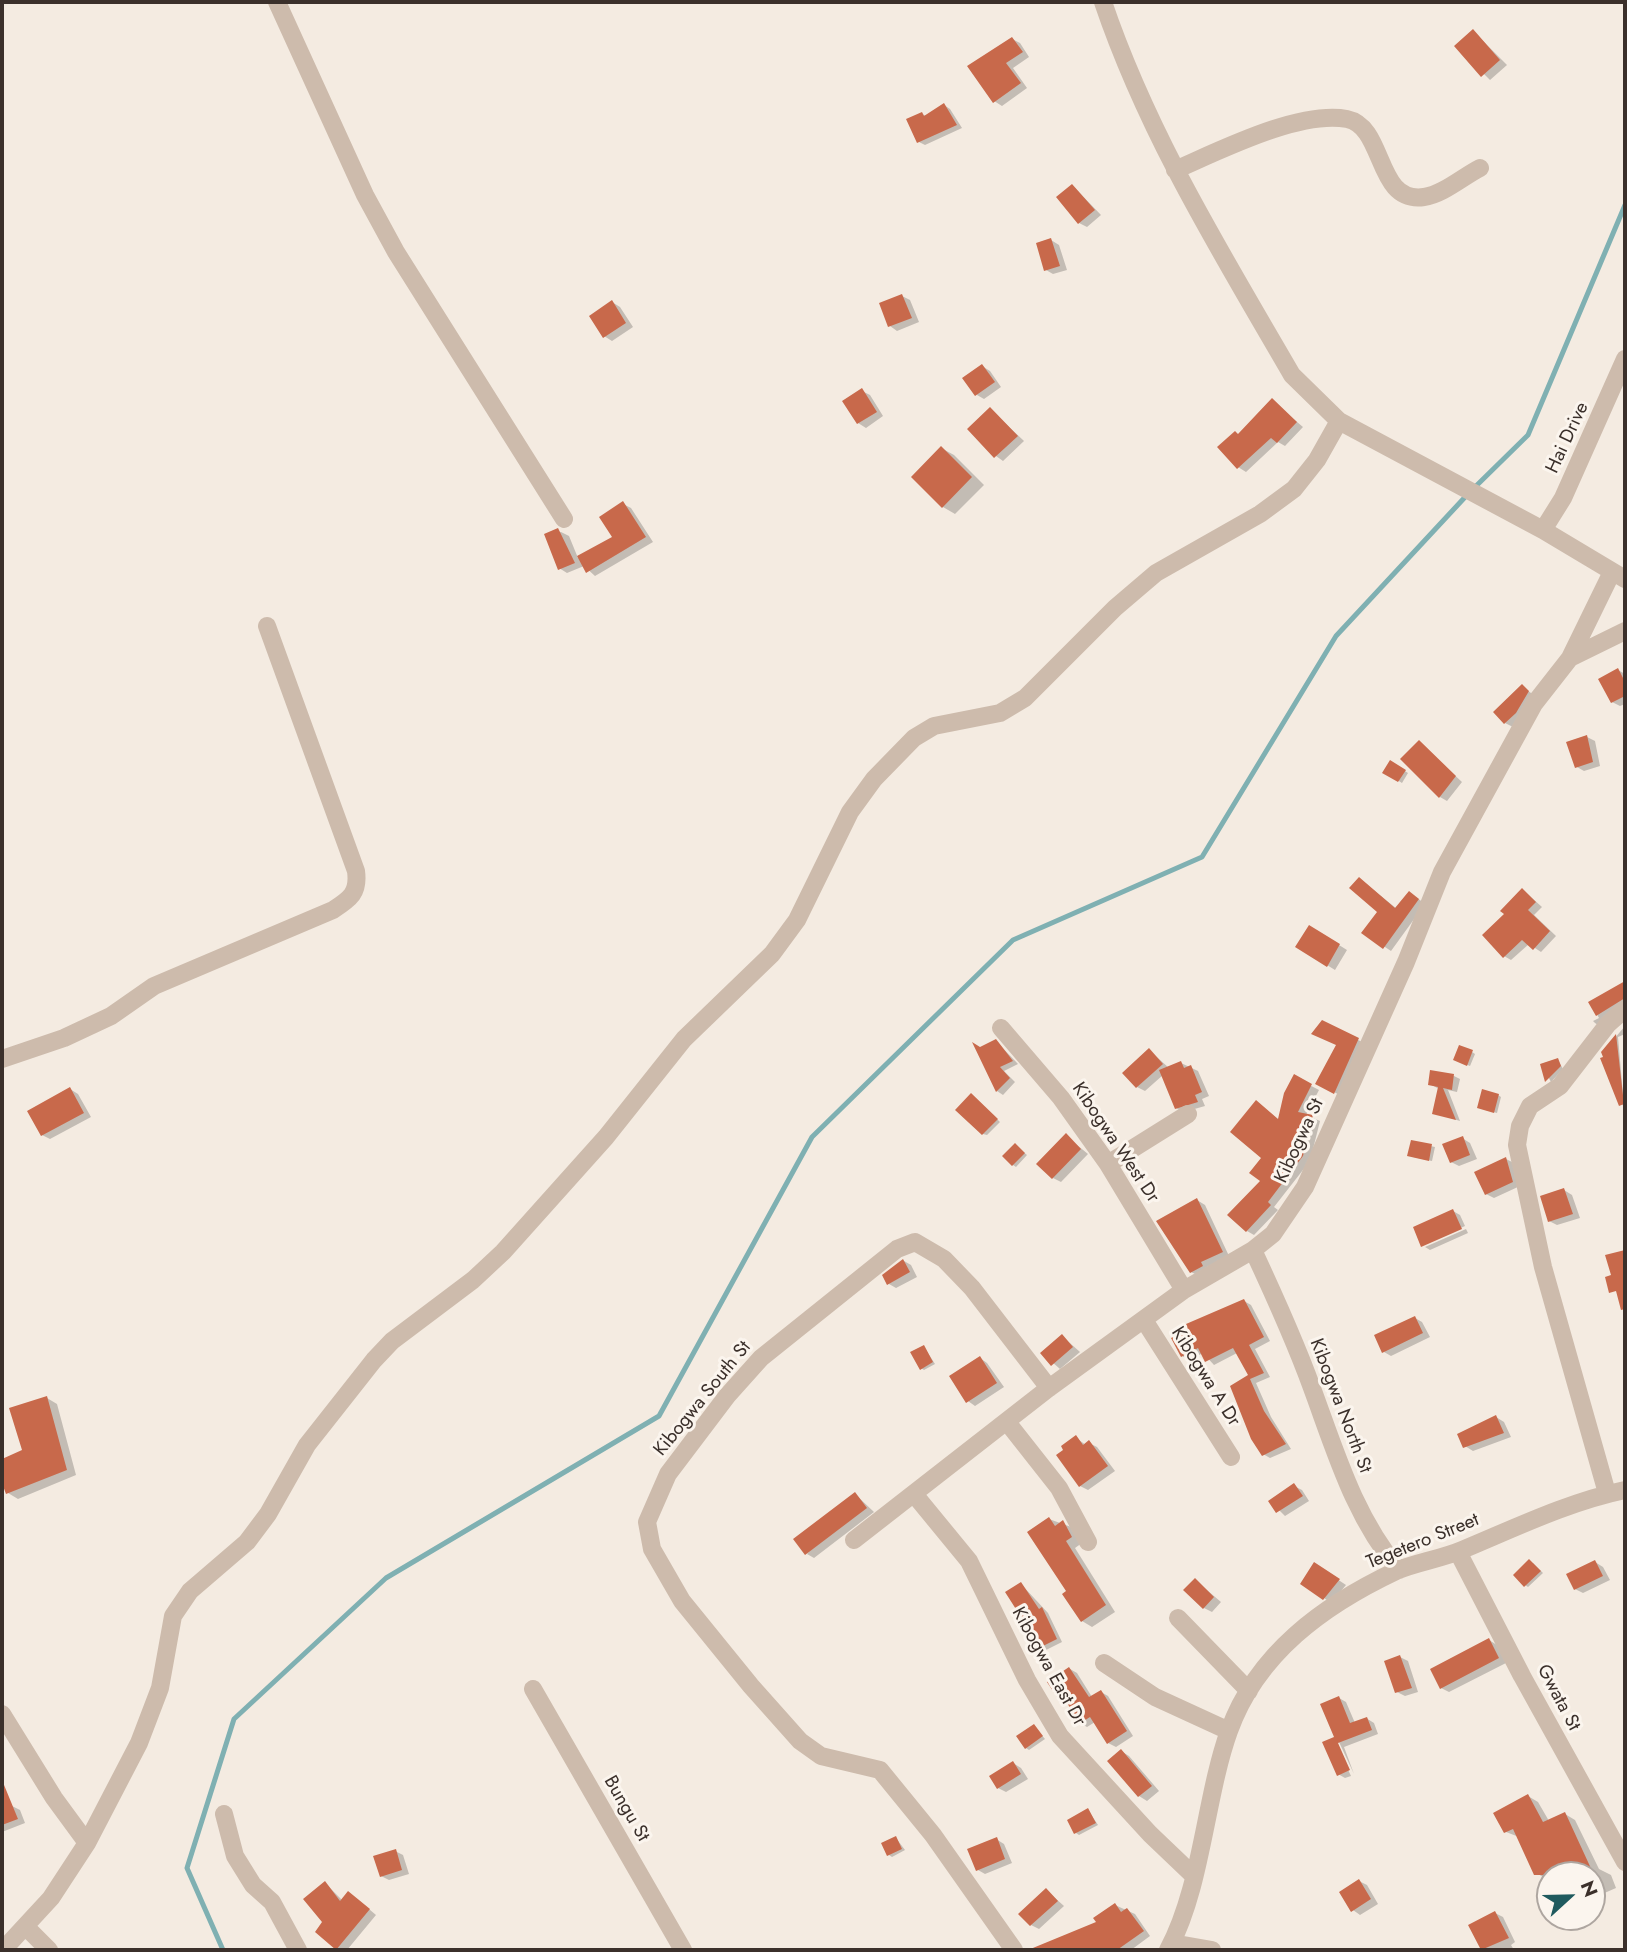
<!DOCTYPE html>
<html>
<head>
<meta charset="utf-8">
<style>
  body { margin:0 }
  #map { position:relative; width:1627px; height:1952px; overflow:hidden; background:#f4ebe1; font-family:Jost,sans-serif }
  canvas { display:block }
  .frame { position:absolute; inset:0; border:4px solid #3b302b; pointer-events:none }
  .north { position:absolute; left:1536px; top:1861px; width:70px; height:70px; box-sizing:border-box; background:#fbf5ee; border:2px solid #aea6a0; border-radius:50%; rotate:68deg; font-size:19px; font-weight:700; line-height:28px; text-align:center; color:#3b302b }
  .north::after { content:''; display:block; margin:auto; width:24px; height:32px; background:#1f5a5e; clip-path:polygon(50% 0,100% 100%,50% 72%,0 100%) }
</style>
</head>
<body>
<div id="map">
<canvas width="1627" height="1952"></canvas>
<div class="frame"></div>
<div class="north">N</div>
</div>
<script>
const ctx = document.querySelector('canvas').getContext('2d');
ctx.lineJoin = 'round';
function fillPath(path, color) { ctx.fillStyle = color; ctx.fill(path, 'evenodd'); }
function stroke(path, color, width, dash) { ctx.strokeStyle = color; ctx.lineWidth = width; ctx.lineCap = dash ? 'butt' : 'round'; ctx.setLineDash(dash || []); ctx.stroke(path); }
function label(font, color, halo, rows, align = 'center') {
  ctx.font = font + ' Jost,sans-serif'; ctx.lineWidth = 6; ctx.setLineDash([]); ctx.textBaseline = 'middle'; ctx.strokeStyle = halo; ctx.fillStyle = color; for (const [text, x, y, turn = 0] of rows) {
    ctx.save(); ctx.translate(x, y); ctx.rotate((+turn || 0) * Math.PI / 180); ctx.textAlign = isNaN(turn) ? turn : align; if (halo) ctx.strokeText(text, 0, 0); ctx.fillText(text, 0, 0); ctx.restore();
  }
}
const shadow = new Path2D(`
  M1473 31 1507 65 1490 80 1456 46Z
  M1012 39 1020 43 1029 57 1013 68 1027 88 1002 106 994 101Z
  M944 105 950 109 962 128 925 145 919 142 922 114 926 116Z
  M1073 186 1101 215 1087 227 1079 223Z
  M1051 240 1059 245 1067 270 1053 274 1046 270Z
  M902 296 910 300 919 322 897 331 890 326Z
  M612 302 620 307 633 327 612 341 604 336Z
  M982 366 990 371 1001 387 984 399 977 395Z
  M862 391 870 395 883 416 866 428 858 423Z
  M1272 401 1303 427 1285 446 1278 442 1246 472 1238 467 1239 435Z
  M990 409 1024 441 1003 461 996 456Z
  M941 448 954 455 984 485 955 514 943 507 913 477Z
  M623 504 631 508 653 542 595 576 584 566 567 573 559 568 546 535 561 532 569 536 578 558 614 537Z
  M1618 670 1625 674V704L1620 706 1612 702Z
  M1522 686 1536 697 1513 727 1505 723Z
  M1587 737 1595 741 1600 766 1584 771 1577 767Z
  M1419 742 1462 782 1447 801 1440 797Z
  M1391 762 1408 773 1402 783 1385 772Z
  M1360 879 1397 909 1416 897 1425 904 1391 951 1364 933 1379 911Z
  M1523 890 1542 907 1534 915 1556 936 1541 952 1529 944 1511 960 1504 956 1506 914Z
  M1310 927 1347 950 1335 970 1298 947Z
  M1625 983V1004L1602 1028 1595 1023 1593 1021 1599 1018 1590 1002Z
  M1323 1022 1366 1044 1343 1097 1318 1083 1338 1045Z
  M1625 1026V1034L1618 1037 1624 1106 1621 1104 1603 1052Z
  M996 1041 1018 1064 1004 1071 1015 1082 1003 1095 997 1091 980 1049Z
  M1149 1050 1169 1068 1181 1063 1198 1071 1209 1096 1202 1099 1205 1106 1184 1112 1176 1108 1163 1075 1145 1091 1137 1087Z
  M1472 1052 1475 1054 1470 1066 1458 1061Z
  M1558 1060 1563 1069 1551 1082 1542 1065Z
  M1454 1076 1460 1079 1457 1092 1448 1090 1460 1121 1434 1113 1439 1089 1430 1084Z
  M1294 1077 1319 1090 1306 1115 1320 1121 1310 1161 1274 1207 1278 1210 1254 1235 1247 1231 1262 1181 1263 1107 1279 1120Z
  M70 1089 78 1094 91 1117 50 1139 42 1135Z
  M1498 1095 1501 1097 1497 1113 1482 1109Z
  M974 1097 1000 1122 987 1135 983 1134Z
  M1066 1136 1088 1154 1061 1182 1053 1178Z
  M1462 1138 1470 1143 1477 1159 1459 1166 1451 1162Z
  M1412 1142 1435 1147 1432 1161 1413 1157Z
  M1015 1145 1027 1155 1016 1167 1013 1165Z
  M1506 1159 1514 1163 1520 1186 1494 1198 1486 1194Z
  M1564 1190 1572 1195 1580 1218 1557 1225 1549 1221Z
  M1197 1200 1205 1205 1229 1256 1207 1267 1210 1270 1199 1276 1191 1272Z
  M1453 1211 1460 1215 1465 1226 1423 1245Z
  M1466 1229 1468 1233 1430 1250 1425 1247Z
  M904 1261 911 1265 917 1277 896 1288 889 1284Z
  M1244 1301 1251 1305 1270 1341 1255 1349 1270 1377 1256 1383 1271 1417 1291 1449 1270 1458 1263 1454 1232 1386 1250 1376 1237 1353 1214 1365 1203 1353 1189 1360 1182 1356Z
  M1415 1318 1422 1322 1430 1337 1391 1356 1384 1352Z
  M1062 1336 1080 1352 1060 1369 1042 1353Z
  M924 1347 935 1364 924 1370 921 1368Z
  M980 1358 987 1363 1004 1387 975 1406 968 1401Z
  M47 1398 57 1404 76 1475 18 1499 8 1493 2 1478V1461L24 1451Z
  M1496 1417 1504 1422 1511 1437 1473 1451 1465 1446Z
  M1076 1438 1086 1445 1089 1443 1097 1447 1115 1471 1088 1490 1080 1486 1066 1450Z
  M1294 1486 1302 1490 1309 1501 1285 1516 1270 1501Z
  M855 1494 874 1512 814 1558 807 1554Z
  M1049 1519 1074 1528 1082 1543 1075 1548 1115 1612 1092 1627 1082 1621 1068 1592Z
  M1595 1562 1603 1567 1610 1580 1583 1593 1575 1589Z
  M1533 1563 1543 1573 1528 1587 1525 1585Z
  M1322 1569 1346 1585 1331 1603 1324 1598Z
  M1195 1580 1221 1602 1212 1612 1204 1608Z
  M1021 1584 1048 1613 1062 1642 1042 1652 1036 1649Z
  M1489 1640 1497 1645 1506 1663 1449 1692 1441 1688Z
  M1400 1657 1408 1661 1418 1692 1405 1696 1397 1692Z
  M1070 1669 1077 1673 1092 1697 1101 1692 1108 1696 1133 1736 1116 1747 1108 1743 1095 1722 1087 1727 1080 1723 1069 1705 1061 1701Z
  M1339 1698 1346 1702 1355 1723 1366 1718 1374 1723 1378 1734 1344 1747 1354 1774 1339 1742H1335L1351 1776 1345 1778 1338 1774 1324 1743 1336 1738 1323 1705Z
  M1034 1726 1045 1739 1029 1750 1026 1748Z
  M1121 1751 1129 1756 1159 1791 1147 1801 1139 1796Z
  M1013 1763 1021 1768 1028 1779 1006 1792 998 1788Z
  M1528 1796 1538 1802 1549 1821 1565 1814 1575 1820 1599 1869 1611 1875 1616 1888 1593 1898 1592 1875H1550L1546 1879 1535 1872 1519 1837 1506 1832Z
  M12 1806 20 1810 25 1823 2 1832V1810Z
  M1088 1810 1098 1825 1079 1835 1076 1833Z
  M896 1838 905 1850 892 1857 889 1855Z
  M996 1839 1004 1844 1012 1863 985 1874 978 1870Z
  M395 1851 403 1855 409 1874 389 1880 381 1876Z
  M1359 1881 1367 1885 1378 1904 1360 1915 1353 1910Z
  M325 1883 343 1901 356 1898 376 1915 347 1950 337 1948 325 1922Z
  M1046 1890 1064 1906 1039 1929 1031 1925Z
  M1115 1905 1135 1914 1150 1936 1131 1950H1044L1042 1946 1099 1923Z
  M1495 1913 1503 1917 1515 1942 1511 1945 1514 1950H1484L1470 1925Z`);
const stream = new Path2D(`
  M1474 488 1528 435 1625 205
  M223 1950 187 1868 234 1719 386 1578 659 1416 812 1137 1013 940 1202 857 1336 636 1467 495`);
const building = new Path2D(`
  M1473 29 1500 60 1481 77 1454 46Z
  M1012 37 1023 52 1006 63 1021 83 993 103 967 66Z
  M944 103 957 125 917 143 906 119 922 112 924 116Z
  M1072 184 1095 210 1078 224 1056 197Z
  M1051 238 1060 266 1044 271 1036 243Z
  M902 294 912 318 888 327 879 303Z
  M612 300 626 323 603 338 589 316Z
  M982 364 995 382 975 396 962 378Z
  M862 388 877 412 857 424 842 401Z
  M1272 398 1297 422 1277 443 1271 438 1237 469 1217 447 1235 431 1238 434Z
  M990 407 1018 436 994 458 967 429Z
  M941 446 972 477 942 508 911 477Z
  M623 501 646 537 586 573 577 556 612 537 599 517Z
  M558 528 575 563 558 570 544 534Z
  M1618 668 1625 682V696L1611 703 1598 679Z
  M1522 684 1529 691 1516 713 1504 724 1493 712Z
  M1587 735 1593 762 1575 768 1566 742Z
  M1419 740 1456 776 1439 798 1400 759Z
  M1390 760 1406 770 1398 782 1382 773Z
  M1359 877 1395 908 1409 891 1419 899 1383 949 1361 933 1377 912 1349 888Z
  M1522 888 1536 902 1528 910 1550 931 1533 950 1522 940 1503 958 1482 935 1504 914 1500 911Z
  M1309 925 1340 944 1327 967 1295 947Z
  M1625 981V998L1596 1016 1588 1002Z
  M1322 1020 1359 1038 1334 1094 1315 1084 1336 1045 1311 1034Z
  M1616 1034 1624 1104 1619 1106 1600 1058 1603 1057 1601 1052Z
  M996 1039 1013 1061 1000 1067 1010 1078 996 1092 972 1042 980 1047Z
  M1459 1045 1473 1050 1467 1066 1453 1060Z
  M1149 1048 1163 1064 1136 1088 1122 1073Z
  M1558 1058 1561 1066 1545 1082 1540 1064Z
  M1181 1061 1184 1068 1191 1065 1202 1092 1195 1095 1198 1102 1175 1109 1159 1070Z
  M1430 1070 1454 1074 1452 1090 1443 1088 1456 1120 1432 1114 1438 1087 1428 1085Z
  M1294 1074 1312 1084 1298 1112 1313 1115 1303 1156 1268 1202 1271 1205 1246 1232 1227 1215 1260 1181 1249 1173 1261 1158 1230 1132 1256 1100 1278 1119 1284 1093Z
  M70 1087 84 1113 41 1136 27 1111Z
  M1482 1089 1499 1094 1494 1113 1477 1108Z
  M971 1093 998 1119 982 1135 955 1110Z
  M1066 1133 1081 1149 1052 1179 1036 1164Z
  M1463 1136 1470 1155 1450 1163 1442 1144Z
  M1411 1140 1432 1144 1429 1161 1407 1156Z
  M1015 1143 1025 1153 1012 1166 1002 1156Z
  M1506 1157 1513 1182 1485 1195 1474 1172Z
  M1564 1188 1573 1214 1548 1222 1540 1196Z
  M1197 1198 1223 1252 1201 1262 1203 1266 1190 1273 1156 1221Z
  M1453 1209 1462 1229 1421 1247 1413 1227Z
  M1625 1250V1309L1621 1310 1616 1291 1609 1293 1605 1277 1611 1275 1605 1255Z
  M903 1259 910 1272 887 1285 882 1275Z
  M1244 1299 1264 1337 1249 1345 1264 1373 1250 1379 1264 1411 1286 1444 1262 1456 1251 1439 1230 1386 1248 1375 1233 1348 1205 1362 1198 1348 1181 1357 1171 1338 1188 1330 1186 1324Z
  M1415 1316 1423 1333 1382 1353 1374 1335Z
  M1062 1334 1073 1347 1051 1366 1040 1353Z
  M924 1345 933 1362 920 1370 910 1352Z
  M980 1356 997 1383 966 1403 949 1376Z
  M47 1396 67 1470 6 1494 2 1483V1459L22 1450 9 1408Z
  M1496 1415 1504 1433 1463 1448 1457 1434Z
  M1076 1435 1083 1445 1089 1440 1108 1466 1079 1487 1056 1455 1063 1450 1061 1446Z
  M1294 1483 1303 1496 1276 1513 1268 1501Z
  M855 1492 867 1508 805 1555 793 1539Z
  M1049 1517 1055 1526 1063 1520 1072 1537 1066 1541 1106 1605 1081 1622 1062 1594 1066 1591 1027 1532Z
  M1529 1559 1541 1571 1524 1587 1513 1575Z
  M1595 1560 1603 1576 1574 1590 1566 1574Z
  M1314 1562 1340 1579 1323 1600 1300 1584Z
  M1195 1578 1214 1597 1203 1609 1183 1590Z
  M1021 1582 1039 1609 1042 1607 1057 1639 1035 1650 1025 1630 1028 1628 1005 1592Z
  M1489 1638 1499 1658 1440 1689 1430 1669Z
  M1400 1655 1412 1688 1395 1693 1384 1661Z
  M1069 1667 1089 1697 1101 1690 1127 1731 1107 1744 1090 1717 1079 1724 1065 1699 1060 1702 1047 1682Z
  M1339 1696 1350 1723 1367 1717 1372 1730 1338 1743 1350 1770 1337 1776 1322 1742 1334 1737 1320 1704Z
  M1034 1724 1043 1736 1025 1749 1016 1736Z
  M1121 1749 1152 1786 1138 1797 1107 1761Z
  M1013 1761 1021 1774 997 1789 989 1776Z
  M2 1780 18 1819 2 1825Z
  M1528 1794 1543 1822 1565 1812 1594 1875H1534L1513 1829 1504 1833 1493 1813Z
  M1088 1808 1096 1823 1074 1834 1067 1820Z
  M896 1836 902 1849 887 1856 881 1843Z
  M997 1837 1005 1859 976 1871 967 1849Z
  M396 1849 402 1870 380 1877 373 1856Z
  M1359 1879 1371 1899 1351 1912 1339 1892Z
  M325 1881 340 1901 348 1891 370 1909 336 1950 315 1932 322 1922 303 1899Z
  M1046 1888 1058 1901 1030 1926 1018 1914Z
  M1115 1903 1121 1912 1127 1908 1144 1931 1117 1950H1028L1096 1922 1093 1918Z
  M1495 1911 1509 1938 1481 1950 1468 1925Z`);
const minor = new Path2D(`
  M277 2 365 195 396 252 564 519
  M1103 2C1148 135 1222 254 1292 375L1339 421 1543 530 1625 579
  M1175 170C1219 151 1299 110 1347 119 1386 127 1375 204 1424 197 1442 195 1464 176 1480 168
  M1543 530 1563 498 1625 359
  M1570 658 1612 572
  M1001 1028 1061 1098 1108 1164 1184 1290
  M2 1059 64 1038 111 1016 154 986 333 910C350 899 359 893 356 871L267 626
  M1108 1164 1188 1114
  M1253 1250C1274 1295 1295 1341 1312 1388 1336 1453 1354 1516 1399 1570
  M1144 1320 1231 1457
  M1007 1422 1059 1488 1088 1542
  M1607 1493 1543 1267 1517 1145 1520 1126 1530 1106 1560 1086 1608 1024 1625 1009
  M914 1494 969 1561 1027 1680 1060 1736 1150 1834 1194 1876
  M854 1540 1049 1388 1184 1290 1253 1250 1273 1234 1305 1187 1406 962 1442 872 1534 704 1570 658 1625 631
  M1458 1552 1522 1676 1625 1862
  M1178 1618 1249 1691
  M1104 1663 1155 1697 1229 1731
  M533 1689 683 1950
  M2 1714 54 1798 87 1843
  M224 1814 235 1856 253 1885 272 1902 298 1950
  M25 1926 49 1950
  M1172 1943 1212 1950
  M3 1950 51 1898 87 1843 139 1743 160 1688 173 1616 190 1591 247 1542 268 1514 307 1445 374 1360 392 1341 473 1280 503 1252 606 1137 684 1039 772 954 797 920 850 812 874 779 914 738 934 726 1000 713 1025 698 1115 608 1156 573 1260 514 1294 489 1317 460 1339 421
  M1014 1950 933 1835 880 1770 821 1756 800 1741 751 1686 682 1601 652 1549 647 1522 668 1474 727 1396 761 1358 897 1249 915 1242 944 1259 972 1288 1049 1388
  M1168 1950C1202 1887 1205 1798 1229 1731 1257 1653 1324 1605 1396 1571 1417 1562 1441 1559 1462 1550 1515 1528 1568 1502 1625 1490`);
const streetNames = [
  ["Hai Drive",1568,438,-65],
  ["Kibogwa St",1300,1141,-65],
  ["Kibogwa West Dr",1115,1143,56],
  ["Kibogwa A Dr",1205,1377,58],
  ["Kibogwa South St",703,1399,-51],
  ["Kibogwa North St",1340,1406,69],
  ["Tegetero Street",1423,1542,-22],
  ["Kibogwa East Dr",1048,1667,61],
  ["Gwata St",1558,1698,62],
  ["Bungu St",626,1809,60]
];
fillPath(shadow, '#0003');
stroke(stream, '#7fb0b2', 5);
fillPath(building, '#c8694b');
stroke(minor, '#cdbbac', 18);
label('19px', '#3b302b', '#fbf5ee', streetNames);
</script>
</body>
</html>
